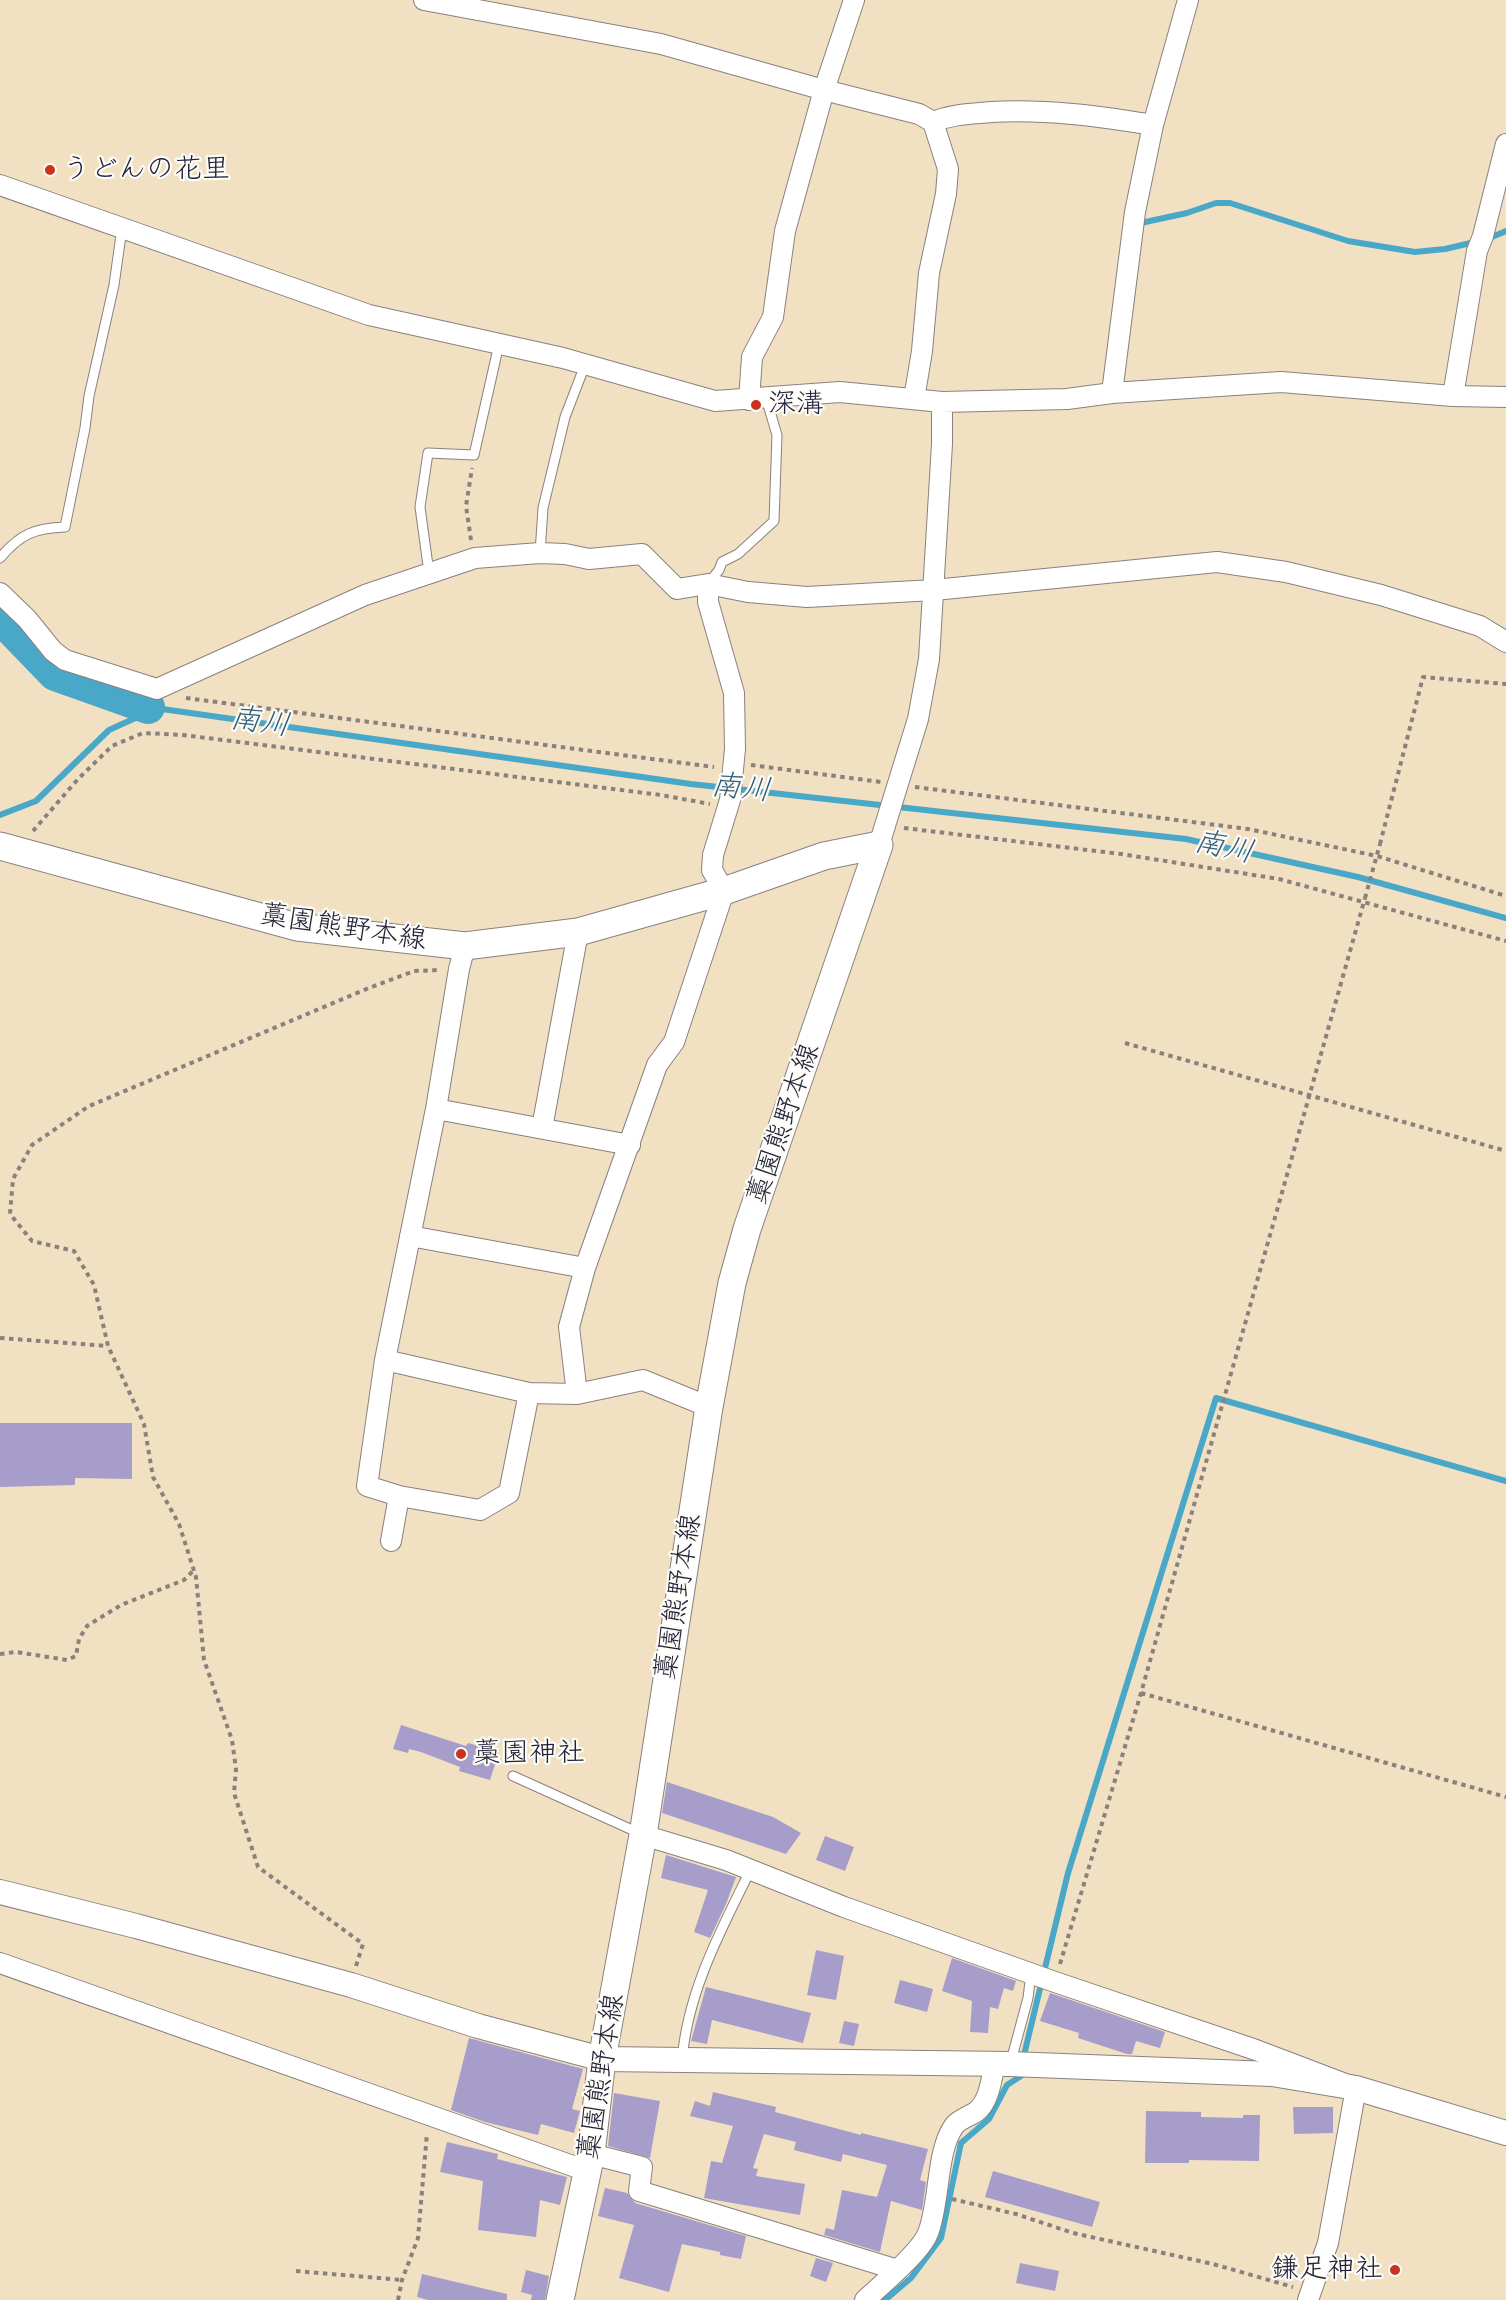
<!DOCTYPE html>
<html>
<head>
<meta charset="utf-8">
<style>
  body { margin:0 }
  canvas { display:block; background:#f1e0c2 }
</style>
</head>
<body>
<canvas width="1506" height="2300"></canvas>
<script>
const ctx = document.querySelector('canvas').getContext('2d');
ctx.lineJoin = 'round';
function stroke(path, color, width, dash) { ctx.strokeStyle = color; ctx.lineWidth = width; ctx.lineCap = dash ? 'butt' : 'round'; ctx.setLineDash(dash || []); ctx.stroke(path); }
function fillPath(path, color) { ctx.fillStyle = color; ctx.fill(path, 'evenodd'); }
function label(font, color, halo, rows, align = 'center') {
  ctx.font = font + ' Caveat,"Klee One",sans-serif'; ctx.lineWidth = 4.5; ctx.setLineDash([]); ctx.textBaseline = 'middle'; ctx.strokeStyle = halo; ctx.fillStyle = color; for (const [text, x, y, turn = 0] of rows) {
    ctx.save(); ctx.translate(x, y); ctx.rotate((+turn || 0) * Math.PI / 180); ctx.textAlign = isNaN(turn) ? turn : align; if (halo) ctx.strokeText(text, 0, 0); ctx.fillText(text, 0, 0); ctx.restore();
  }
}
const stream = new Path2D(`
  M1136 224 1187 213 1216 203H1230L1348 241 1415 252 1445 249 1475 242
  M1485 240 1506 231
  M0 815 36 801 109 730 142 715 148 707 691 784 1186 839 1358 877 1506 918
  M1023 2059 1068 1873 1216 1398 1506 1481
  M885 2300 911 2278 941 2238 961 2143 989 2119 1007 2085 1021 2076 1022 2069`);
const river = new Path2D(`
  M0 617 55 674 148 707`);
const building = new Path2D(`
  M0 1423H132V1479L75 1478V1485L0 1487Z
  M401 1725 466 1746 468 1743 499 1752 490 1780 459 1771 460 1767 421 1752 409 1749 408 1753 393 1749Z
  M667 1782 773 1817 801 1833 786 1854 662 1813Z
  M825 1836 854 1847 845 1871 816 1860Z
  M666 1855 736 1877 726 1904 710 1938 694 1932 708 1890 661 1878Z
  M816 1950 844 1956 836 2000 807 1995Z
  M952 1958 1016 1981 1013 1991 1004 1988 998 2009 990 2007 988 2033 970 2032 972 2001 942 1991Z
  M900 1980 933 1989 927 2012 894 2003Z
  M706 1987 811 2013 803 2043 712 2020 707 2044 691 2041Z
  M1050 1993 1165 2032 1160 2048 1136 2041 1132 2054H1127L1078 2038 1079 2033 1040 2021Z
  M844 2021 859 2024 854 2046 839 2043Z
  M469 2038 583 2069 572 2109 580 2111 574 2133 541 2124 538 2135 485 2122 451 2110Z
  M713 2092 776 2107 775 2112 861 2135V2133L928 2149 920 2180 926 2182 922 2210 891 2201 880 2252 824 2235 826 2228 834 2230 842 2190 877 2197 887 2165 843 2154 841 2162 794 2150 796 2142 764 2134 753 2168 758 2169 756 2176 805 2184 800 2215 704 2198 711 2161 722 2163 733 2126 690 2116 695 2101 710 2106Z
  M614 2093 660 2101 650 2158 608 2146Z
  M1293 2107H1333V2133L1294 2134Z
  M1146 2111 1201 2112V2117L1243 2118V2115H1260L1259 2161 1189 2160V2163H1145Z
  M447 2142 498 2154 497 2159 567 2177 560 2205 540 2200 536 2237 478 2230 483 2181 440 2172Z
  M993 2171 1100 2202 1092 2227 985 2197Z
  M605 2188 627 2193 635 2203 746 2236 741 2259 720 2255V2252L682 2244 669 2292 619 2278 634 2225 598 2216Z
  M816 2258 833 2263 826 2282 810 2276Z
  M1020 2263 1059 2271 1055 2291 1016 2283Z
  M526 2270 549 2276 545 2300H531L532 2295 521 2292Z
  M422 2274 507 2294V2300H428L417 2297Z`);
const path = new Path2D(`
  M471 540 466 506 472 468
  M186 698 714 767
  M751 765 881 782
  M915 787 1248 829 1377 856 1506 896
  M904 828 1121 854 1279 879 1506 941
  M33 831 78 779 112 746 143 733 183 735 661 795 710 804
  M1380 844 1423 677 1506 684
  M1125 1043 1506 1151
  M0 1338 108 1346
  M0 1654 16 1652 67 1660 76 1656 79 1639 87 1626 121 1605 184 1580 194 1570
  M1141 1693 1506 1797
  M1060 1964 1141 1693 1365 898
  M356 1966 363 1944 258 1867 234 1793 236 1769 232 1740 204 1660 196 1577 179 1524 153 1477 144 1424 108 1346 94 1285 74 1251 32 1241 10 1214 13 1179 32 1145 89 1106 369 988 414 971 440 970
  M952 2199 1016 2214 1073 2233 1213 2264 1293 2287
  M296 2271 402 2280
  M398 2300 402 2280 418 2238 427 2133`);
const service = new Path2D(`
  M540 553 543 508 565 417 585 365
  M0 558C20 534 35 528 65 527L85 428 89 396 114 285 122 228
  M429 573 420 507 428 453 474 455 499 344
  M708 584 719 570 722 562 738 554 774 521 777 435 766 398
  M513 1776 639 1833
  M682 2060C688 1991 720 1932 750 1871
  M1011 2061 1028 1998 1031 1973`);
const minor = new Path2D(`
  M424 0 661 44 824 90 919 114 933 122 948 169 946 194 929 273 922 351 914 399
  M933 122C952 114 970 114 991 112 1046 109 1099 116 1153 125
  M0 185 369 315 563 358 715 401 840 392 942 402 1067 399 1112 393 1281 382 1453 396 1506 397
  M1112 393 1135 212 1153 125 1188 0
  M1453 396 1477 251 1483 236 1506 144
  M749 400 752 357 773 317 785 231 824 90 854 0
  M0 593 27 619 53 651 65 660 157 689 365 595 475 558 540 553 565 554 589 559 642 554 677 589 708 584 748 592 807 597 934 590 1217 562 1286 572 1381 595 1480 626 1506 642
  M879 845 918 719 929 659 942 444V402
  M465 946 459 969 436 1109 385 1360 367 1486 399 1496 480 1510 509 1493 529 1393
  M436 1109 630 1145
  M542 1128 578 932
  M410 1236 585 1268
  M385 1360 529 1393 577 1394 643 1380 709 1407
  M577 1394 569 1327 585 1268 657 1065 674 1042 724 891 712 870 713 855 730 800 735 749 734 693 708 602V584
  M391 1541 399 1496
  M643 1835 726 1860 844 1907 1055 1982 1256 2050 1356 2088 1328 2243 1308 2300
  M0 1963 587 2171
  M591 2154 642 2167 639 2191 898 2270
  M865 2300C881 2285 921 2252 928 2233 940 2203 936 2151 954 2126 959 2119 971 2116 977 2111 990 2100 991 2079 995 2064`);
const tertiary = new Path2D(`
  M0 1892 136 1926 351 1985 478 2026 602 2059 1010 2064 1272 2074 1356 2088 1506 2133`);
const secondary = new Path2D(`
  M0 846 297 927 465 946 578 932 724 891 824 856 879 845
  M560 2300 591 2154 602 2059 643 1835 709 1407 732 1283 747 1229 879 845`);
const pathBridge = new Path2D(`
  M1365 898 1380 844`);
const markers = [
  [50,170,6,"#c8321e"],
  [756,405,6,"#c8321e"],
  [461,1754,6,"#c8321e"],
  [1395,2270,6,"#c8321e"]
];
const poiNames = [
  ["うどんの花里",62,170],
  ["深溝",768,405],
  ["藁園神社",473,1754],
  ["鎌足神社",1383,2270,"right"]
];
const streetNames = [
  ["藁園熊野本線",343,928,9],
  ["藁園熊野本線",784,1124,-71],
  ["藁園熊野本線",679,1597,-81],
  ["藁園熊野本線",602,2077,-81]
];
const waterNames = [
  ["南川",260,723,8],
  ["南川",741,789,6],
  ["南川",1224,848,12]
];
stroke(stream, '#49a7c8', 6);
stroke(river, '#49a7c8', 34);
fillPath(building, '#a79dca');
stroke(service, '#8a817e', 11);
stroke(minor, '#8a817e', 22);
stroke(tertiary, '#8a817e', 26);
stroke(secondary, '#8a817e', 29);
stroke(path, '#8a817e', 4, [4.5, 4.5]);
stroke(service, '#fff', 9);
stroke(minor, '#fff', 20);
stroke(tertiary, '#fff', 24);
stroke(secondary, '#fff', 27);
stroke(pathBridge, '#8a817e', 4, [4.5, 4.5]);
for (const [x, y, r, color] of markers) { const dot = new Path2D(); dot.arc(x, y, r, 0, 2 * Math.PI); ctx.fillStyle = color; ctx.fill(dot); stroke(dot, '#fdfcf7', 2); }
label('28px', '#22223b', '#fdfcf7', poiNames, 'left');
label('28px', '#22223b', '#fdfcf7', streetNames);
label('italic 30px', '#345e7a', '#fdfcf7', waterNames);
</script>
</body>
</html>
